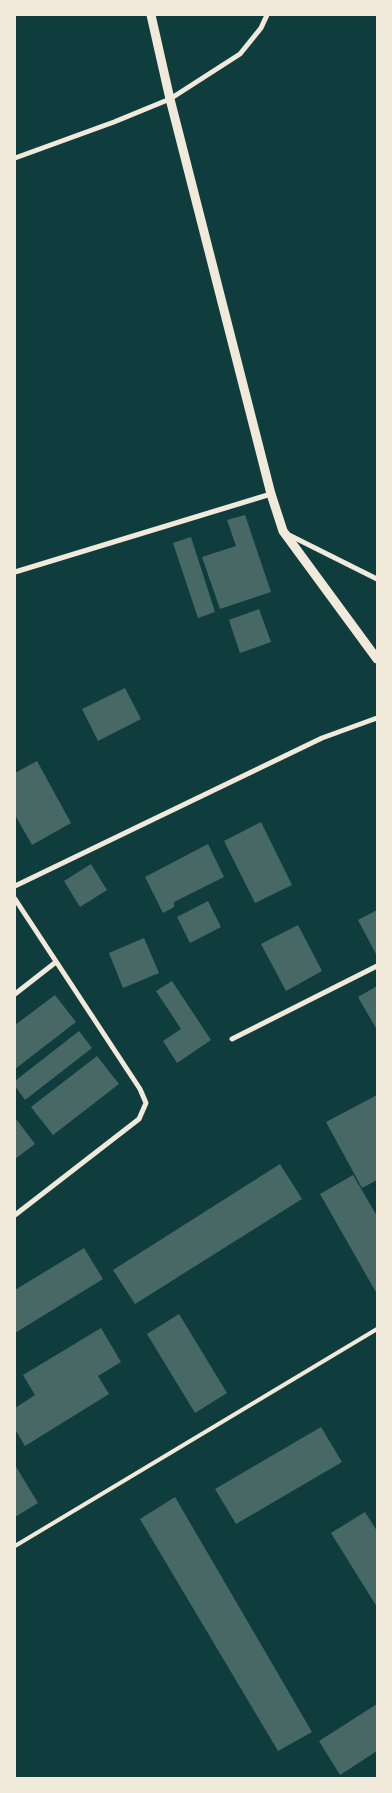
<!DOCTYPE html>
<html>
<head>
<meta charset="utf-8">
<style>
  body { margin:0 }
  #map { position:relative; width:392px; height:1793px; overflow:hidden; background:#0f3d3e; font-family:Arial,sans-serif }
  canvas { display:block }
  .frame { position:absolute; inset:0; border:16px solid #f1e9da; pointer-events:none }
</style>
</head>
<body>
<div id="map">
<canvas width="392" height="1793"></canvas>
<div class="frame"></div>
</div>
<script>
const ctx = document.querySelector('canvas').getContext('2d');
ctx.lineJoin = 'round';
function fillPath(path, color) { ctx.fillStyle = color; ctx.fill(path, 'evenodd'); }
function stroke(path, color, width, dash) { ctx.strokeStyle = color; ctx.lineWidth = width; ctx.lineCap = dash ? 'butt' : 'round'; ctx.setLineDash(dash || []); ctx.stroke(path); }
const building = new Path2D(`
  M245 515 271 592 220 609 202 557 236 546 227 520Z
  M191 537 215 612 198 618 173 543Z
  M259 609 271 642 240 653 229 620Z
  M125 688 141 719 98 741 82 709Z
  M37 761 71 823 32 845 15 815V773Z
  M261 822 292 885 255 903 224 841Z
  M208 844 224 877 174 902V907L163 913 145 877Z
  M91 864 107 890 80 907 64 881Z
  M208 901 221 927 190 943 177 917Z
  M377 910V956L358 920Z
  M298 925 322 971 286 991 261 944Z
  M144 938 159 973 123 988 109 953Z
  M172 981 211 1040 177 1063 163 1041 181 1029 156 991Z
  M377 986V1030L358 997Z
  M55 995 76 1022 15 1069V1025Z
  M79 1031 92 1048 25 1100 15 1086V1081Z
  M97 1056 119 1084 53 1135 31 1107Z
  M377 1095V1180L362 1188 326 1122Z
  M16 1119 35 1144 15 1159V1120Z
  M280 1164 302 1199 135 1304 113 1270Z
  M353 1175 377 1216V1294L320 1194Z
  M84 1248 103 1279 15 1333V1290Z
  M179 1314 227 1393 195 1413 147 1334Z
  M101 1328 121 1362 98 1376 109 1394 25 1446 15 1429V1408L35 1395 23 1375Z
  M321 1427 342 1462 236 1524 215 1489Z
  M15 1465 38 1503 15 1517Z
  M175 1497 312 1732 278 1751 140 1519Z
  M365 1512 377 1531V1607L331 1533Z
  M377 1704V1751L340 1775 319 1741Z`);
const service = new Path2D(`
  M15 1546 377 1329`);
const minor = new Path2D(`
  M15 158 114 122 170 99 240 54 261 28 267 15
  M287 534 377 579
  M15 572 271 494
  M15 886 322 738 377 718
  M15 899 140 1089 146 1103 139 1119 15 1215
  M15 994 56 962
  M232 1039 377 966`);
const tertiary = new Path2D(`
  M151 15 170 99 271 494 283 531 377 659`);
fillPath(building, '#486865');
stroke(service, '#f1e9da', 4);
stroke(minor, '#f1e9da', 5);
stroke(tertiary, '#f1e9da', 9);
</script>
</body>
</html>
